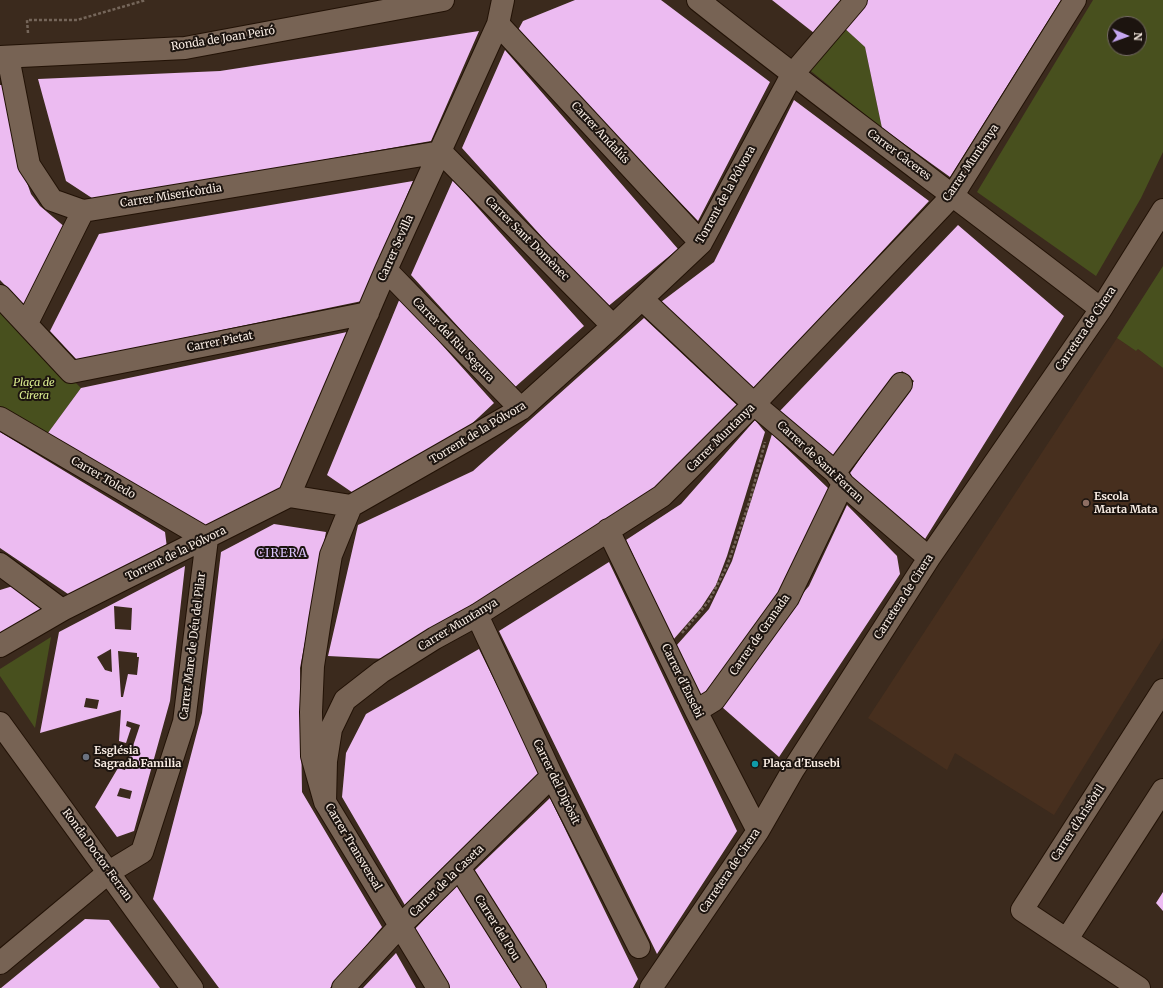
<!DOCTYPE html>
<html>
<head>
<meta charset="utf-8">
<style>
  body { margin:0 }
  #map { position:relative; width:1163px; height:988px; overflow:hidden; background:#3b2a1d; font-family:Merriweather,serif }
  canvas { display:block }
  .north { position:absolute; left:1107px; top:16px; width:40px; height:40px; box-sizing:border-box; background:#1c140f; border:1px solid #746a63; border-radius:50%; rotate:92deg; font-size:11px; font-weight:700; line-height:16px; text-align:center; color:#f7ebe2 }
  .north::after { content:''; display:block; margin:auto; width:14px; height:18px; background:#c5a7f1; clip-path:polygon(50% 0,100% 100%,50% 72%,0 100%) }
</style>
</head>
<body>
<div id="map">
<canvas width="1163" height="988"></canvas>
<div class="north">N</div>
</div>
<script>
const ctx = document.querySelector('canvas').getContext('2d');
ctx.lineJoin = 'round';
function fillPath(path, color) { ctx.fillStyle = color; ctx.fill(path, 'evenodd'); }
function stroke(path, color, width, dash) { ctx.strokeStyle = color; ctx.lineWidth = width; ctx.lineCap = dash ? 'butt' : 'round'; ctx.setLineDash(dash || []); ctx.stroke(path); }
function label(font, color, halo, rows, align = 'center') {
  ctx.font = font + ' Merriweather,serif'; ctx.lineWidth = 4; ctx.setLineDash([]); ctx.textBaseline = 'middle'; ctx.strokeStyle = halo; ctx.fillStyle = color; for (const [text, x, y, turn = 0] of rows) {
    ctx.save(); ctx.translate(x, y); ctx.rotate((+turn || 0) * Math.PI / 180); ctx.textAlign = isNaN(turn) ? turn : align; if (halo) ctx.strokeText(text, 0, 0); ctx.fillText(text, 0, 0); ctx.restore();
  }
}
const built = new Path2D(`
  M1117 338 1136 351 1138 349 1163 368V638L1054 815 955 753 947 770 868 718Z`);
const green = new Path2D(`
  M1093 0H1163V152L1141 198 1096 276 977 192ZM1115 24H1139V48H1115Z
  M841 25 865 47 882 128 807 68Z
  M1163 266V368L1138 349 1136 351 1117 338Z
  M0 308 81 388 45 437 0 407Z
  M51 637 35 728 0 676V669Z`);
const building = new Path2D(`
  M575 0H661L770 82 698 221 517 32 523 21Z
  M772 0H842L814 33Z
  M866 0H1061L950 177 882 128 865 47 841 25Z
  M479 31 431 141 95 200 66 181 38 79 220 71Z
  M505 50 678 249 606 308 462 148Z
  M0 85H2L21 166 31 194 40 206 66 228 26 307 0 280Z
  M794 100 929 201 754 389 661 302 714 262Z
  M453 180 584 326 514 388 411 275Z
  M413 181 362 301 77 360 50 331 99 234Z
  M958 225 1064 316 925 539 846 479 914 381 902 371 835 461 778 413Z
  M400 298 494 403 449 445 356 495 327 475Z
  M644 318 739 407 648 496 386 659 328 656 358 525 473 471Z
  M347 332 282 488 208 527 45 437 81 388Z
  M755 420 765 432 727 556 716 585 701 608 673 640 626 540 681 504Z
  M0 432 165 532 167 548 71 596 0 548Z
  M772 434 830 490 787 580 750 635 699 700 676 646 709 609 732 561Z
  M847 505 897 556 900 574 779 757 714 700 809 586Z
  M274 524 326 532 300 668 302 792 382 927 330 988H219L153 899 202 713 221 552Z
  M609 562 737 831 657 954 499 631Z
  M185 566 170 701 134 831 117 837 95 807 118 768 125 770 140 725 127 721 126 726 131 728 126 743 119 741 121 710 40 733 59 632ZM114 606 132 608 131 630 115 629ZM111 649 112 672 105 670 97 657ZM118 651 137 653V657H139L137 675 128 674 123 697H121ZM86 698 99 700 97 709 84 707ZM120 788 132 791 130 799 117 796Z
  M13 586 46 610 0 633V590Z
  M479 649 541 775 406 907 342 797 346 753 366 714Z
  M550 798 638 979 633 988H545L473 872Z
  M457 885 521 988H450L414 930Z
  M1163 892V911L1156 903Z
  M85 919 109 920 160 988H1Z
  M396 953 416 988H363Z`);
const path = new Path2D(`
  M28 33 27 20H77L146 0
  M682 633 709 601 727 566 750 500 765 442`);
const street = new Path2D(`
  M698 0C830 105 967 205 1101 309
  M498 24 701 243
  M0 57 185 48 443 0
  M8 57 29 165 52 200 83 211 441 152 613 326
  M386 270 521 409
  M0 296 71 372 368 313
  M642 299 754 404 835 472 843 484 929 558
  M27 323 83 211
  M0 418 207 539 184 722 142 852 109 872 0 963
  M835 472 901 384
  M289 496 386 270 498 24 503 0
  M351 506 331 555 320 620 313 666 311 712 312 756 325 802 438 988
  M608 530 696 711 758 831
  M0 564 62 610
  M477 615 552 776 639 947
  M0 646 62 610 289 496 351 506 521 409 613 326 701 243 792 75 856 0
  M696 711 714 700 788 598 843 484
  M325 802 326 761 331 729 345 700 381 672 435 638 477 615 662 496 754 404 953 195 1075 0
  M460 869 535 988
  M1067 939 1163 790
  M343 988 400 926 552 776
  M651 988 758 831 793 770 929 558 1101 309 1163 210
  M1139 988 1022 910 1163 690`);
const secondary = new Path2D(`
  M0 723 192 988`);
const markers = [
  [1086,503,4,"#8d6e63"],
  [86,757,4,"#6b7280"],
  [755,764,4,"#0f9aa8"]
];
const streetNames = [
  ["Ronda de Joan Peiró",223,39,-9],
  ["Carrer Andalús",600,133,47],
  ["Carrer Càceres",899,155,37],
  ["Carrer Muntanya",971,163,-56],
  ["Torrent de la Pólvora",726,195,-61],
  ["Carrer Misericòrdia",171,196,-9],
  ["Carrer Sant Domènec",527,239,45],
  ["Carrer Sevilla",396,248,-66],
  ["Carretera de Cirera",1086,329,-56],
  ["Carrer del Riu Segura",453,340,46],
  ["Carrer Pietat",220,342,-11],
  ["Torrent de la Pólvora",478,433,-31],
  ["Carrer Muntanya",721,438,-45],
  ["Carrer de Sant Ferran",820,462,43],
  ["Carrer Toledo",103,478,30],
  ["Torrent de la Pólvora",176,554,-26],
  ["Carretera de Cirera",904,597,-57],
  ["Carrer Muntanya",458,625,-31],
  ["Carrer de Granada",760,635,-55],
  ["Carrer Mare de Déu del Pilar",193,646,-83],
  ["Carrer d'Eusebi",682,681,64],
  ["Carrer del Dipòsit",556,782,64],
  ["Carrer d'Aristòtil",1078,823,-57],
  ["Carrer Transversal",353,847,59],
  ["Ronda Doctor Ferran",97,855,54],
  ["Carretera de Cirera",730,871,-56],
  ["Carrer de la Caseta",447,881,-44],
  ["Carrer del Pou",497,928,58]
];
const parkNames = [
  ["Plaça de",34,383],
  ["Cirera",34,396]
];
const poiNames = [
  ["Escola",1094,497],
  ["Marta Mata",1094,510],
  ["Església",94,751],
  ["Sagrada Familia",94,764],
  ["Plaça d'Eusebi",763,764]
];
const neighbourhoodNames = [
  ["CIRERA",282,554]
];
fillPath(built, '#472f1e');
fillPath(green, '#48501e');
fillPath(building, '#ecbbf1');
stroke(street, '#221206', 24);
stroke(secondary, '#221206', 24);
stroke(path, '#75665a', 2.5, [3, 2]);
stroke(street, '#776354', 22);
stroke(secondary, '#776354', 22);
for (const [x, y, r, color] of markers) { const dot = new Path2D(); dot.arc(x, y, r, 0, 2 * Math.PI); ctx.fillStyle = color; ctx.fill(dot); stroke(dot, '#1c140f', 1.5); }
label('11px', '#f7ebe2', '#1c140f', streetNames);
label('italic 11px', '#dcee90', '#1c140f', parkNames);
label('bold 11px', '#f7ebe2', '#1c140f', poiNames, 'left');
ctx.letterSpacing = '1px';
label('12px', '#d9c3fb', '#1c140f', neighbourhoodNames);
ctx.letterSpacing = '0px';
</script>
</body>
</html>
